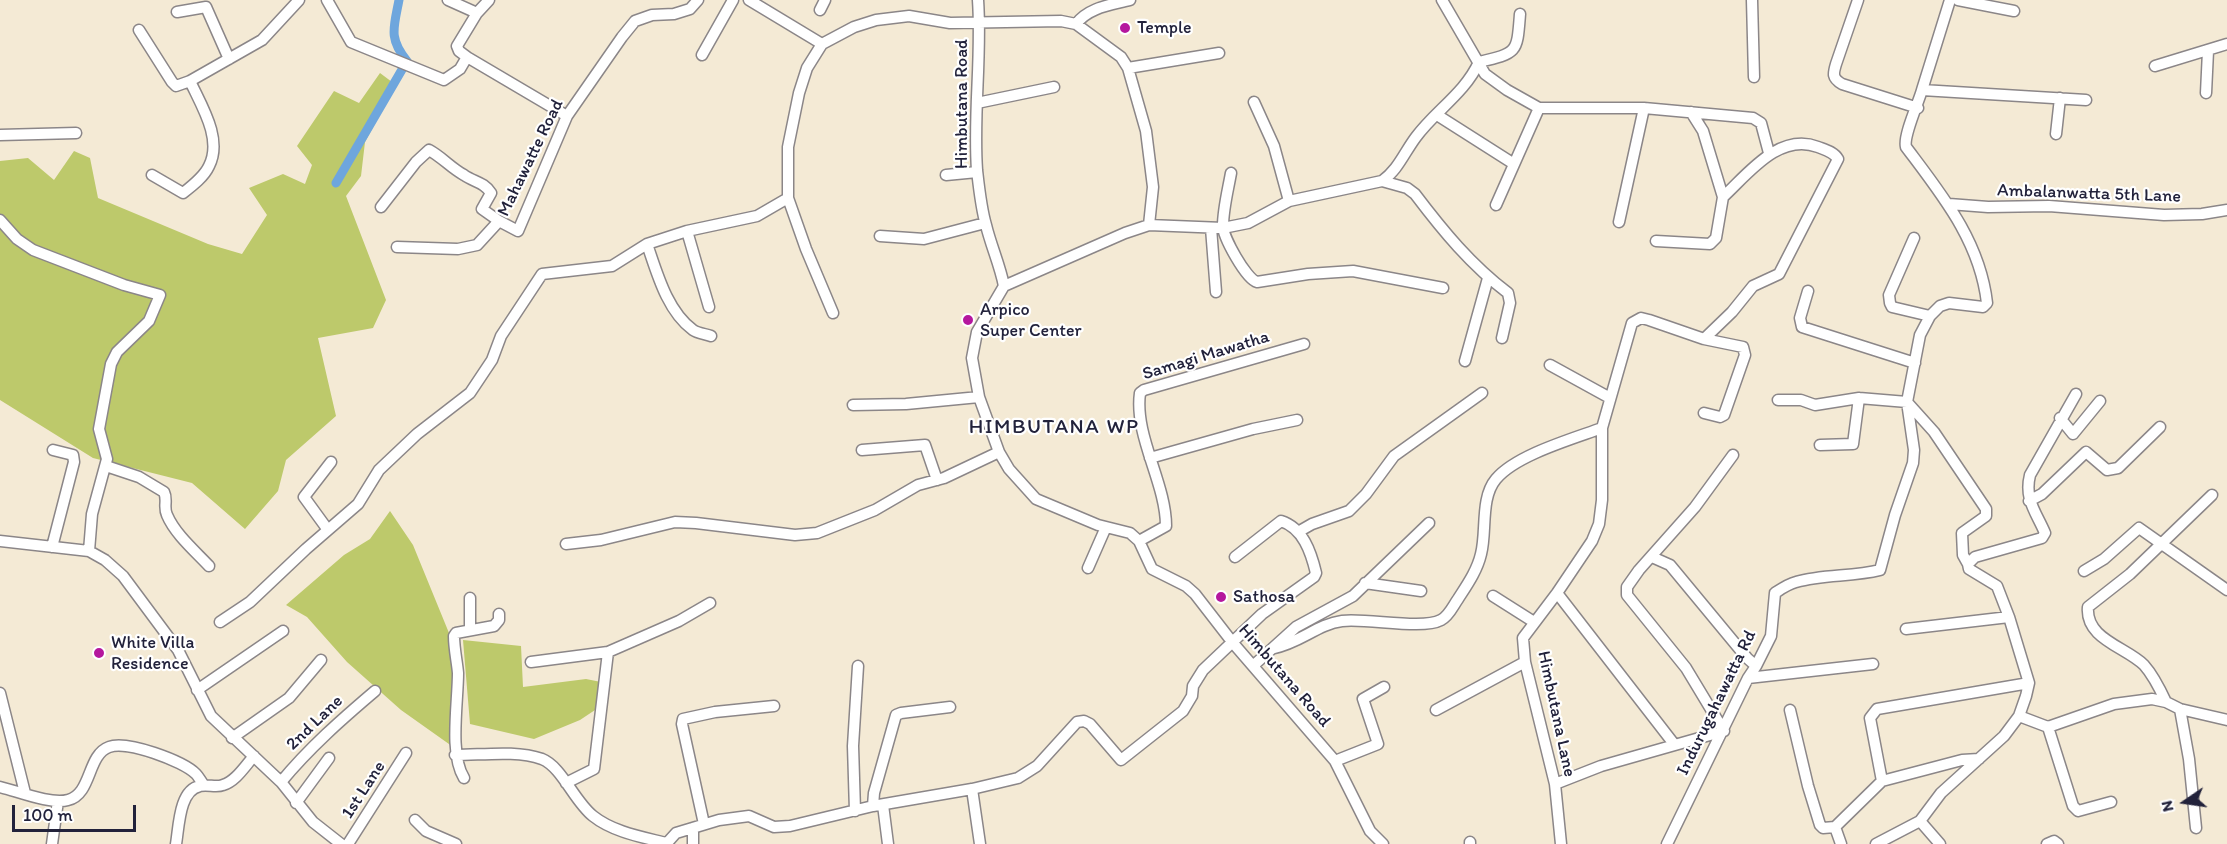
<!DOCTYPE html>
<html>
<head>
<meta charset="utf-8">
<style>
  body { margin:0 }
  #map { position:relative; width:2227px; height:844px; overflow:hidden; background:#f4ead5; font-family:Itim,sans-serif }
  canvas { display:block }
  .north { position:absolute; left:2155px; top:772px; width:60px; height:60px; -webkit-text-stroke:4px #fff; paint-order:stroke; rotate:257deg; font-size:16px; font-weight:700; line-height:24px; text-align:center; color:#22223b }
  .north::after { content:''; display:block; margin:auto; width:21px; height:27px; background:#22223b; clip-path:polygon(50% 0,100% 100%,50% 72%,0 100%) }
  .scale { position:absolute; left:12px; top:805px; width:124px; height:27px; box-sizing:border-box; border:3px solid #22223b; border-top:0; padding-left:8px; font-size:18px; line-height:21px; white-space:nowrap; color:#22223b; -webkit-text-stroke:4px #fff; paint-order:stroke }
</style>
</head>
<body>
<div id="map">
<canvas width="2227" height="844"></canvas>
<div class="north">N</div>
<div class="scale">100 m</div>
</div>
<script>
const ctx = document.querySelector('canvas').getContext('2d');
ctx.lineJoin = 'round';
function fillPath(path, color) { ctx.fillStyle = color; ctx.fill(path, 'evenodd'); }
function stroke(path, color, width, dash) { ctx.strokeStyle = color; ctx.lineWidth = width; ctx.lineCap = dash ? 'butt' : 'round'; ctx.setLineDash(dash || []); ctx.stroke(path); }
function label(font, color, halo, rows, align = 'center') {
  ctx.font = font + ' Itim,sans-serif'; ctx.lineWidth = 4.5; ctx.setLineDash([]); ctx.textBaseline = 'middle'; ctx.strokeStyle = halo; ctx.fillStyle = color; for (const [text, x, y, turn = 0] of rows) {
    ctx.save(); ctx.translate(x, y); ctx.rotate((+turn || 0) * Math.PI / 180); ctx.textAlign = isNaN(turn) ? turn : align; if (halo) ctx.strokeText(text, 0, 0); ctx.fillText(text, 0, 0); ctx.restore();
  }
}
const green = new Path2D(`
  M380 73 396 85 365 142 361 176 346 196 386 300 373 328 318 338 336 416 286 460 278 491 245 529 192 483 93 458 0 400V161L28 158 54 180 74 151 90 158 98 198 208 244 242 254 267 215 249 188 283 174 305 184 312 165 297 146 334 91 359 103Z
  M390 511 413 545 449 633 460 690 456 749 401 710 347 662 307 617 286 605 344 555 370 539Z
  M463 640 521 646 523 687 586 679 601 682 595 710 580 720 534 739 470 724Z`);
const canal = new Path2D(`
  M336 183 407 61C388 38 394 27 399 0`);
const minor = new Path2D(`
  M327 0 351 42 444 80 460 69 467 57 567 116
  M448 0 477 13
  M749 0 822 44
  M978 0C982 57 973 113 977 170 979 188 981 208 986 225 991 246 1000 265 1004 286L977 332 972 358 979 397 999 452 1009 469 1036 499 1098 525 1130 533 1139 541 1152 569 1186 586 1195 594 1233 643 1335 761 1370 831 1383 844
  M1442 0 1485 74 1507 90 1539 108H1644L1753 118 1761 123 1769 153
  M1752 0 1754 77
  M1858 0 1836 64C1833 74 1832 78 1842 84L1918 108
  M1950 0 1922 90 2086 100
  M1958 0 2014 11
  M820 10 825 0
  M177 12 206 7 229 59
  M1076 24 1121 57 1128 68 1146 131 1153 187 1149 225
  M139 30 172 82 176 86 190 81
  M702 55 733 0
  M467 57 459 51 457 46 477 13 489 0
  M1479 62C1518 53 1517 53 1520 14
  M2155 66 2227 44
  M1128 68 1219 53
  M2206 93 2208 51
  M1254 102 1274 146 1289 201
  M977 103 1054 87
  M1437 115 1514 164
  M2056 134 2060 98
  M0 135 76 133
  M1231 173C1228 190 1223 209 1223 226 1223 237 1246 279 1257 282L1308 274 1353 271 1443 288
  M152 175 183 193C192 186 204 177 209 166 223 139 201 105 190 81L262 40 299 0
  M946 175 977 172
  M1382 181 1407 188 1415 194C1443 231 1471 265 1508 293L1510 303 1502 338
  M1949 204 1988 207 2049 206 2164 215 2202 214 2227 210
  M1496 205 1539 108
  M381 207 416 162 429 150C442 157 451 168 464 175 474 182 484 182 491 193L482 209 499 221
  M0 220 17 239 33 250 124 285 160 295 149 321 117 352 111 364 99 429 107 459 92 514 89 551
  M1619 222 1644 108
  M1211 228 1216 292
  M687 231 709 307
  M880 236 924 239 985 223
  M1914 238 1889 295 1890 303 1892 307 1930 316
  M1656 241 1710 244 1716 238 1723 197 1703 131 1691 112
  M647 244C657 273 667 311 693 330 697 333 705 334 711 336
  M397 247 458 249 477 245 499 221 518 231 567 116 622 37 635 21 652 15 674 14 690 9 698 0
  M1004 286 1125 233 1149 225 1223 228 1248 223 1289 201 1382 181C1398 170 1404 153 1416 137 1435 111 1465 93 1479 62
  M1808 291 1800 318 1802 327 1915 363
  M833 313 806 249 788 198V147L799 93 807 68 822 44 854 27 876 20 909 16 950 23 1061 21 1076 24C1089 7 1111 5 1130 0
  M1704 339 1732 312 1753 286 1779 274 1838 159C1834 152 1826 150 1818 147 1779 132 1748 174 1723 197
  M1465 361 1488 278
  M1550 365 1610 398
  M1778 400H1801L1815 405 1859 398 1907 402 1934 432 1986 509V516L1962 533 1963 555 1968 564
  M853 405 906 404 979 397
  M2060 418 2073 434 2100 401
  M1820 445 1853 444 1859 398
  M862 450 925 445 937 480
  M1150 458 1253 429 1297 420
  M106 466 139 477 164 492C168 500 163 507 167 515 175 534 195 551 209 566
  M2029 501 2042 494 2086 452 2107 470 2118 468 2160 427
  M328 530 304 497 331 462
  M1298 532 1312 524 1349 511 1366 494 1394 456 1482 393
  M0 541 89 551 105 560 123 576 178 650 211 716 281 782 313 822 341 844
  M1139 541 1166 526C1166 483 1134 436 1140 393L1144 390 1304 344
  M566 544 601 540 675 522 696 523 795 535 817 533 875 510 918 485 944 478 999 452
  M52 547 74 462 73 455 53 450
  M1652 557 1670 565 1747 658 1756 666
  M1088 568 1106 527
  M2084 571 2104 559 2139 528 2227 590
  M1365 583 1421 591
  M1557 593 1674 744
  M1493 596 1534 622
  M220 622 250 602 306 549 358 504 379 470 417 434 470 393 492 360 501 336 542 274 612 266 647 244 687 231 757 216 788 198
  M470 629V598
  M1906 629 2009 617
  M1274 648C1300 643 1318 624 1342 621 1368 618 1422 630 1441 620 1449 616 1453 606 1458 599 1467 585 1477 571 1481 554 1487 531 1480 498 1496 479 1516 455 1572 439 1602 428
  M608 652 679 621 710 603
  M531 662 608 652 594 769 566 783
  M1254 665 1296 627 1353 596 1429 523
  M1748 678 1873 664
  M197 690 283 631
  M0 693 25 793
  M2166 702C2160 689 2153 675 2144 665 2126 647 2085 639 2088 607L2130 574 2212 495
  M2180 709 2189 759 2196 828
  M1436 710 1525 662
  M1790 710 1808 786 1820 825 1823 828 1835 827
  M2019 716 2048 727 2114 704 2152 699 2166 702 2180 709 2227 720
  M2048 727 2073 806 2078 811 2111 802
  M232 738 289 698 321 660
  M455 755C483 755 516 750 542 759 562 767 574 801 593 816 613 832 642 837 666 843
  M1335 761 1378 744 1363 699 1384 687
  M464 778C449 754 458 703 458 673 457 661 454 649 454 636L456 633 494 626 499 620V614
  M1882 781 1870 718 1877 709 2029 683
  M281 782C309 748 342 719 375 691
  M1555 784 1601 766 1724 731 1686 668 1627 595V587L1639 570 1695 507 1733 455
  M0 787C17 791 51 805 68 800 92 794 87 755 109 747 127 740 183 761 196 774 199 777 201 782 204 785
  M972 789 980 844
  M296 803 329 758
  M883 805 888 844
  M873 806 874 793 896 715 901 713 950 707
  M855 811 853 746 858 666
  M415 820 426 831 456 844
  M704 824 682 724 683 719 715 712 774 706
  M1470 842V844
  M52 844 58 801
  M176 844C179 827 179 790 200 786 208 784 216 788 223 785 236 781 245 766 254 756
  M348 844 406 753
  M666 844 676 833 719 820 749 816 774 827 790 826 873 806 972 789 1018 778 1037 766 1077 722 1084 721 1090 724 1121 760 1183 711 1192 696 1193 686 1203 670 1262 614 1314 577 1316 573C1311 552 1303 528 1281 521L1235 557
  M693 844V828
  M1561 844 1555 784 1525 662 1523 638 1557 593 1592 541 1599 524 1602 500V428L1632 323 1641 318 1649 320 1704 339 1743 347 1745 355 1724 415 1720 417 1704 413
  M1667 844 1748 678 1756 666 1771 636 1775 593C1781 589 1788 584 1796 582 1823 574 1852 577 1880 570L1895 515 1913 463 1914 450 1907 402 1920 335 1930 316 1940 306 1949 303 1983 307 1987 303C1980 241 1942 195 1906 147 1903 136 1918 104 1922 90
  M1841 844 1835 827 1882 781 1962 760 1979 759
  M1876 844 1920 821
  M1940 844 1920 821 1941 793 2004 736 2019 716 2026 696 2029 683 2009 617 1997 586 1969 569 1968 564 1975 557 2042 538 2045 533C2036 512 2024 499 2030 475L2076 394
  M2047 844 2054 841 2058 844`);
const markers = [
  [1125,28,6,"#b5179e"],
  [968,320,6,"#b5179e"],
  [1221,597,6,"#b5179e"],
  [99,653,6,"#b5179e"]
];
const poiNames = [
  ["Temple",1137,28],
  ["Arpico",980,310],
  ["Super Center",980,331],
  ["Sathosa",1233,597],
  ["White Villa",111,643],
  ["Residence",111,664]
];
const streetNames = [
  ["Himbutana Road",962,104,-90],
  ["Mahawatte Road",531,158,-64],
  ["Ambalanwatta 5th Lane",2089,194,2],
  ["Samagi Mawatha",1206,356,-17],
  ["Himbutana Road",1284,676,49],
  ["Indurugahawatta Rd",1717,703,-64],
  ["Himbutana Lane",1556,714,78],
  ["2nd Lane",315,723,-44],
  ["1st Lane",364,790,-57]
];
const quarterNames = [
  ["HIMBUTANA WP",1054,428]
];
fillPath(green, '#bdc96b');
stroke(canal, '#6ea6dd', 9);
stroke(minor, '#8b8688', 13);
stroke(minor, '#fff', 10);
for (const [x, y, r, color] of markers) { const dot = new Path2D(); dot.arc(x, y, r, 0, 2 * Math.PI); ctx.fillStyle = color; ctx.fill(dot); stroke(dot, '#fff', 2); }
label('18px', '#22223b', '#fff', poiNames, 'left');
label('18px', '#22223b', '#fff', streetNames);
ctx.letterSpacing = '1.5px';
label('21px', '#22223b', '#fff', quarterNames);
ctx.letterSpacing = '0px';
</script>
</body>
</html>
